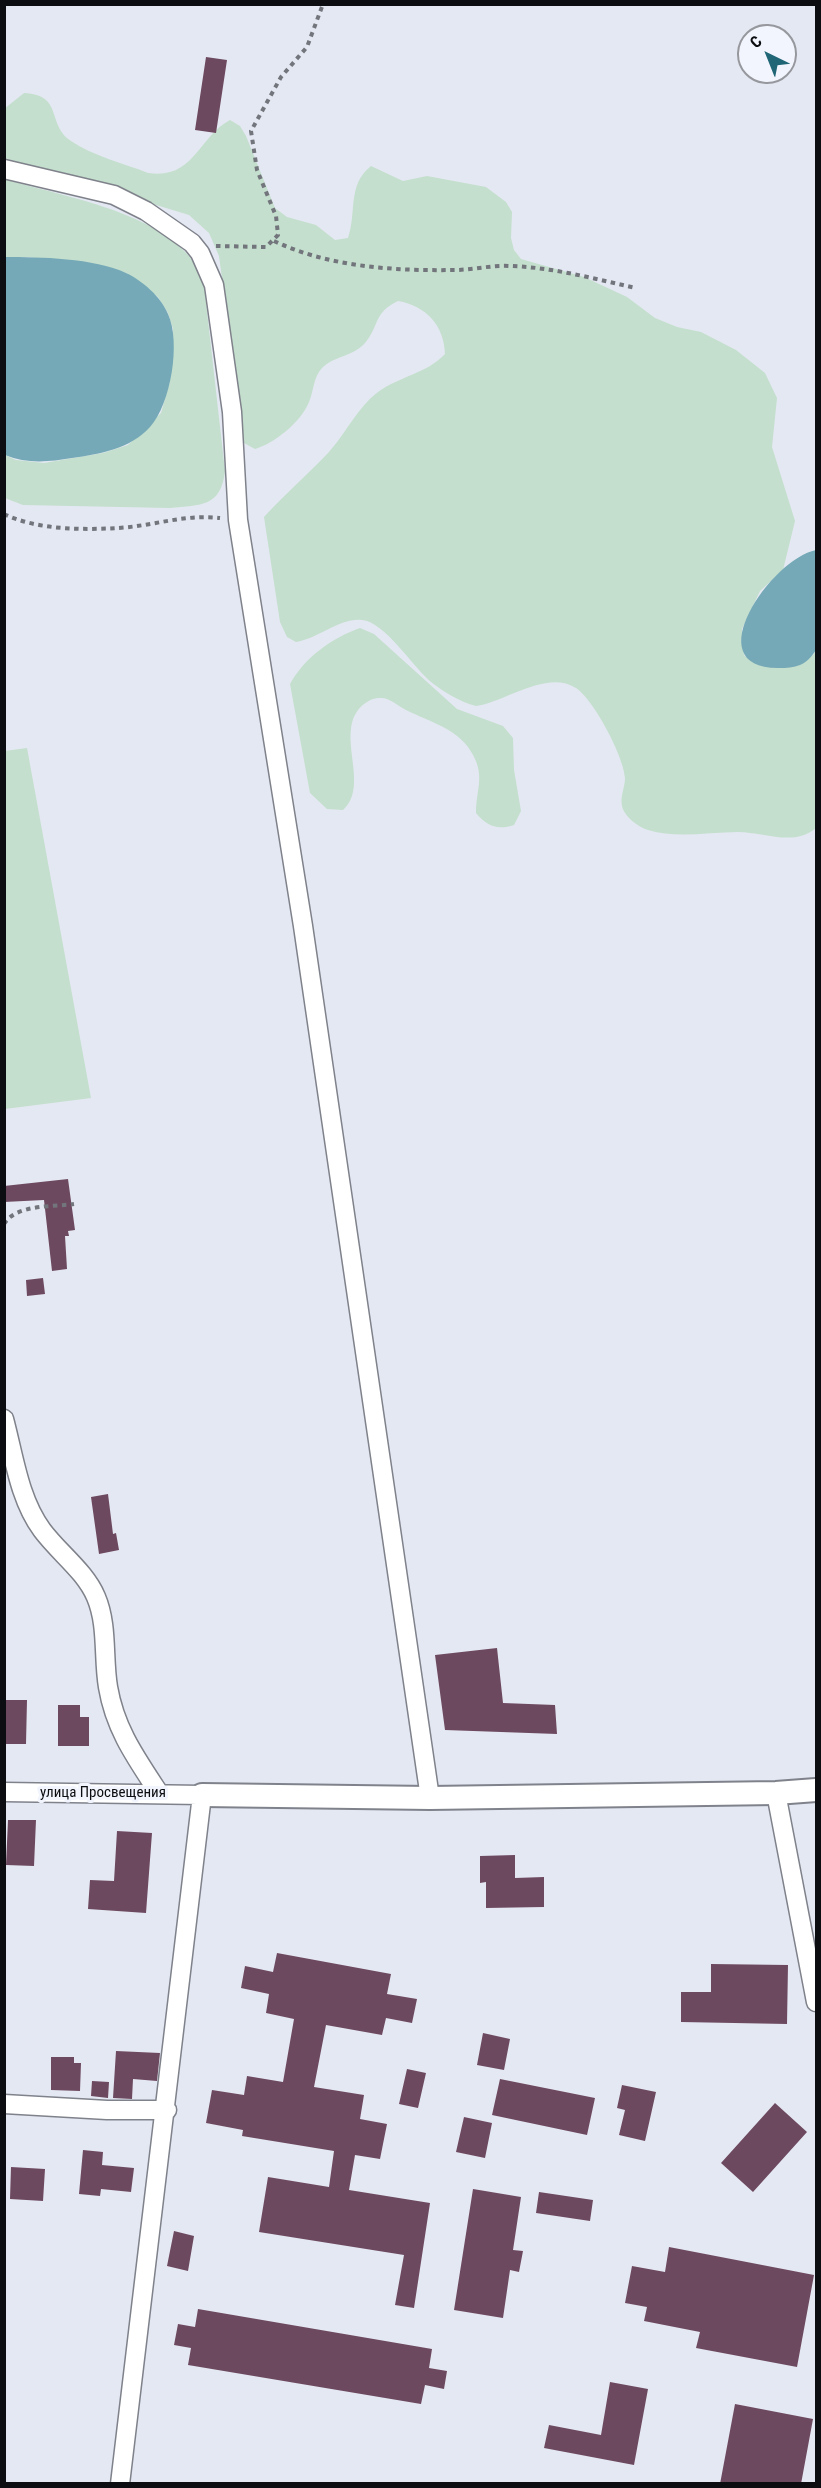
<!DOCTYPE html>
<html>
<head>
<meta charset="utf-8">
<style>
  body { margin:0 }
  #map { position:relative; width:821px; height:2488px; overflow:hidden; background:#e4e8f2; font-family:"Roboto Condensed",sans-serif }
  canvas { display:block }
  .frame { position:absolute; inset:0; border:6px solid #0c0d10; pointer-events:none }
  .north { position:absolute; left:737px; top:24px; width:60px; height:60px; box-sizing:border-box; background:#f2f5fd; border:2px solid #96989e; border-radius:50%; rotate:317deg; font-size:16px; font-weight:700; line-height:24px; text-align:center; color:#0c0d10 }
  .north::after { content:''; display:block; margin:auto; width:21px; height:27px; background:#216677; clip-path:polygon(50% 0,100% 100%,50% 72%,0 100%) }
</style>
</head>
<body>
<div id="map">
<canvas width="821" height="2488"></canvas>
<div class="frame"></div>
<div class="north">С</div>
</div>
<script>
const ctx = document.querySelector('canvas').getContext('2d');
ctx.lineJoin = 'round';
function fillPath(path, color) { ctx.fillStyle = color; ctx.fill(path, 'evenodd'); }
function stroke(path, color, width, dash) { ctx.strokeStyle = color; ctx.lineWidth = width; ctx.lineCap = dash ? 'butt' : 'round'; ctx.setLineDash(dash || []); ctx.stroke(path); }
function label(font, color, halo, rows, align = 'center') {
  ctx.font = font + ' "Roboto Condensed",sans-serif'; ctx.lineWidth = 6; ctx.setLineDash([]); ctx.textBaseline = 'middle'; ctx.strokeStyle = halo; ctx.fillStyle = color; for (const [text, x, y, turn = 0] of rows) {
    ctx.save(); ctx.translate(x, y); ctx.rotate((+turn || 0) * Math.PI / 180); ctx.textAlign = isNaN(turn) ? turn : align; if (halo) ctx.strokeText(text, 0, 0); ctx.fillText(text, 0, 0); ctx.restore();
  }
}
const green = new Path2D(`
  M24 93C64 95 46 124 71 141 93 156 123 163 148 173 194 180 198 137 230 120L240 126 246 136 275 208 287 217 316 225 335 240 348 238C357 212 347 185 371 166L403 181 427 176 486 187 506 202 512 212 511 238 514 250 521 259 584 277 627 297 655 318 677 327 701 332 736 350 765 373 777 398 772 447 795 521 783 570 760 591 742 629 744 655C767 676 786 663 813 655L816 650V828C794 847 764 832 738 832 707 832 678 839 648 830 638 827 624 816 622 806 620 797 625 787 625 778 624 757 594 700 576 688 547 669 505 702 476 706 460 702 444 692 431 682 413 667 385 622 362 620 339 618 318 639 296 642L287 637 280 622 264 517C285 494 308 474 329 452 346 433 358 407 378 392 400 376 426 374 445 354 444 325 426 306 398 301 373 313 380 325 365 343 354 356 334 356 322 368 313 378 314 390 309 402 301 422 275 443 255 449L244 443 219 256 209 233 189 215 5 159 4 109Z
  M4 179C61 196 150 210 189 256 196 264 199 276 204 285L225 471C221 507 201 505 170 508L23 505 5 498V455L16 460 44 463 103 453 128 445 161 413 170 381 173 329 168 313 158 297 126 273 29 257H5Z
  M360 628 374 634 457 709 503 726 513 738 514 770 521 811 514 825C497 831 486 825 476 813 476 790 485 777 473 755 460 729 430 722 406 710 398 706 390 698 381 698 373 697 363 703 358 710 337 738 370 786 343 810L327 809 310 793 290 684C305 657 332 638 360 628Z
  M27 748 91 1098 5 1109V751Z`);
const water = new Path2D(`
  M5 257C40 257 94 258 126 273 143 281 161 297 168 314 181 342 171 404 150 427 130 449 100 454 72 458 48 462 27 464 5 455Z
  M816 550V650C806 666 796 668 778 668 696 668 771 559 816 550Z`);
const building = new Path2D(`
  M206 57 227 60 216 133 195 130Z
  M68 1179 75 1230 68 1231 69 1236H65L67 1269 52 1271 44 1200 4 1202V1186Z
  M43 1278 45 1294 27 1296 26 1280Z
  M108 1494 113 1534 116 1533 119 1550 99 1554 91 1497Z
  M497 1648 503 1703 555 1705 557 1734 445 1730 435 1655Z
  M4 1700H27L26 1744H4Z
  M58 1705H80V1717H89V1746H58Z
  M8 1820H36L34 1866 6 1865Z
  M117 1831 152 1833 146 1913 88 1909 90 1880 114 1881Z
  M515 1855V1878L544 1877V1907L486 1908V1882L480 1883V1856Z
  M277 1953 391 1974 387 1994 417 1999 412 2023 386 2018 382 2035 326 2025 314 2087 364 2095 360 2119 387 2124 380 2159 355 2155 349 2190 430 2203 414 2308 395 2305 404 2255 259 2232 268 2177 329 2187 334 2151 242 2136 243 2130 206 2123 212 2090 244 2095 247 2076 283 2082 294 2019 266 2013 269 1994 241 1988 245 1966 273 1972Z
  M711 1964 788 1965 787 2024 681 2022V1992H711Z
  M483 2033 510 2039 504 2070 477 2065Z
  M116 2051 160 2053 157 2081 133 2079 132 2099 113 2098Z
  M51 2057H74V2063H81L80 2091 51 2090Z
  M407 2069 426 2073 418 2108 399 2104Z
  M500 2079 595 2098 587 2135 492 2115Z
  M92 2081 109 2082 108 2098 91 2096Z
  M622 2085 656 2092 645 2141 619 2135 625 2110 617 2108Z
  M775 2103 807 2132 753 2192 721 2163Z
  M464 2117 492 2123 485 2158 456 2152Z
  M83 2150 103 2152 102 2165 134 2168 131 2192 101 2189 100 2196 79 2194Z
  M11 2167 45 2169 43 2201 10 2199Z
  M473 2189 521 2197 513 2250 523 2251 519 2272 510 2270 503 2318 454 2310Z
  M539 2192 593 2200 590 2221 536 2213Z
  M174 2231 194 2236 188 2271 167 2266Z
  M669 2247 814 2275 797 2367 696 2348 700 2332 644 2321 647 2307 625 2303 632 2266 665 2272Z
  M198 2309 432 2349 429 2368 447 2371 444 2389 425 2385 421 2404 188 2365 191 2348 174 2345 178 2324 195 2327Z
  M610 2382 648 2389 634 2465 544 2448 549 2425 601 2435Z
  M735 2404 813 2419 801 2484H720Z`);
const path = new Path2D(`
  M274 241C329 267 394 271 454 270 473 270 491 265 509 266 552 267 595 279 636 288
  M216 246 266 247 278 235 276 216 257 170 251 131 281 77 307 47 323 4
  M4 514C37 530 82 530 118 528 153 526 184 514 220 518
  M4 1224C16 1204 53 1207 74 1204`);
const minor = new Path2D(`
  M4 169 114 195 146 211 192 243 200 253 214 285 232 412 238 520 303 926 430 1798
  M4 1419C14 1456 19 1499 42 1530 59 1553 85 1571 96 1597 108 1625 103 1658 108 1687 115 1729 136 1758 159 1793
  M4 1792 202 1795 120 2484
  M776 1793 816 2002
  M4 2104 107 2110H167`);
const tertiary = new Path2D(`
  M202 1795 430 1798 776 1793 816 1790`);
const streetNames = [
  ["улица Просвещения",103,1793]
];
fillPath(green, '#c4dfcd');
fillPath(water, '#75a9b7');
fillPath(building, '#6d495f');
stroke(minor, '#7f828b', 21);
stroke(tertiary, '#7f828b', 26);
stroke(path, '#72757b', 4, [4.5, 4.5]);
stroke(minor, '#fff', 18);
stroke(tertiary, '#fff', 22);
label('15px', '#0c0d10', '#f2f5fd', streetNames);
</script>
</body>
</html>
